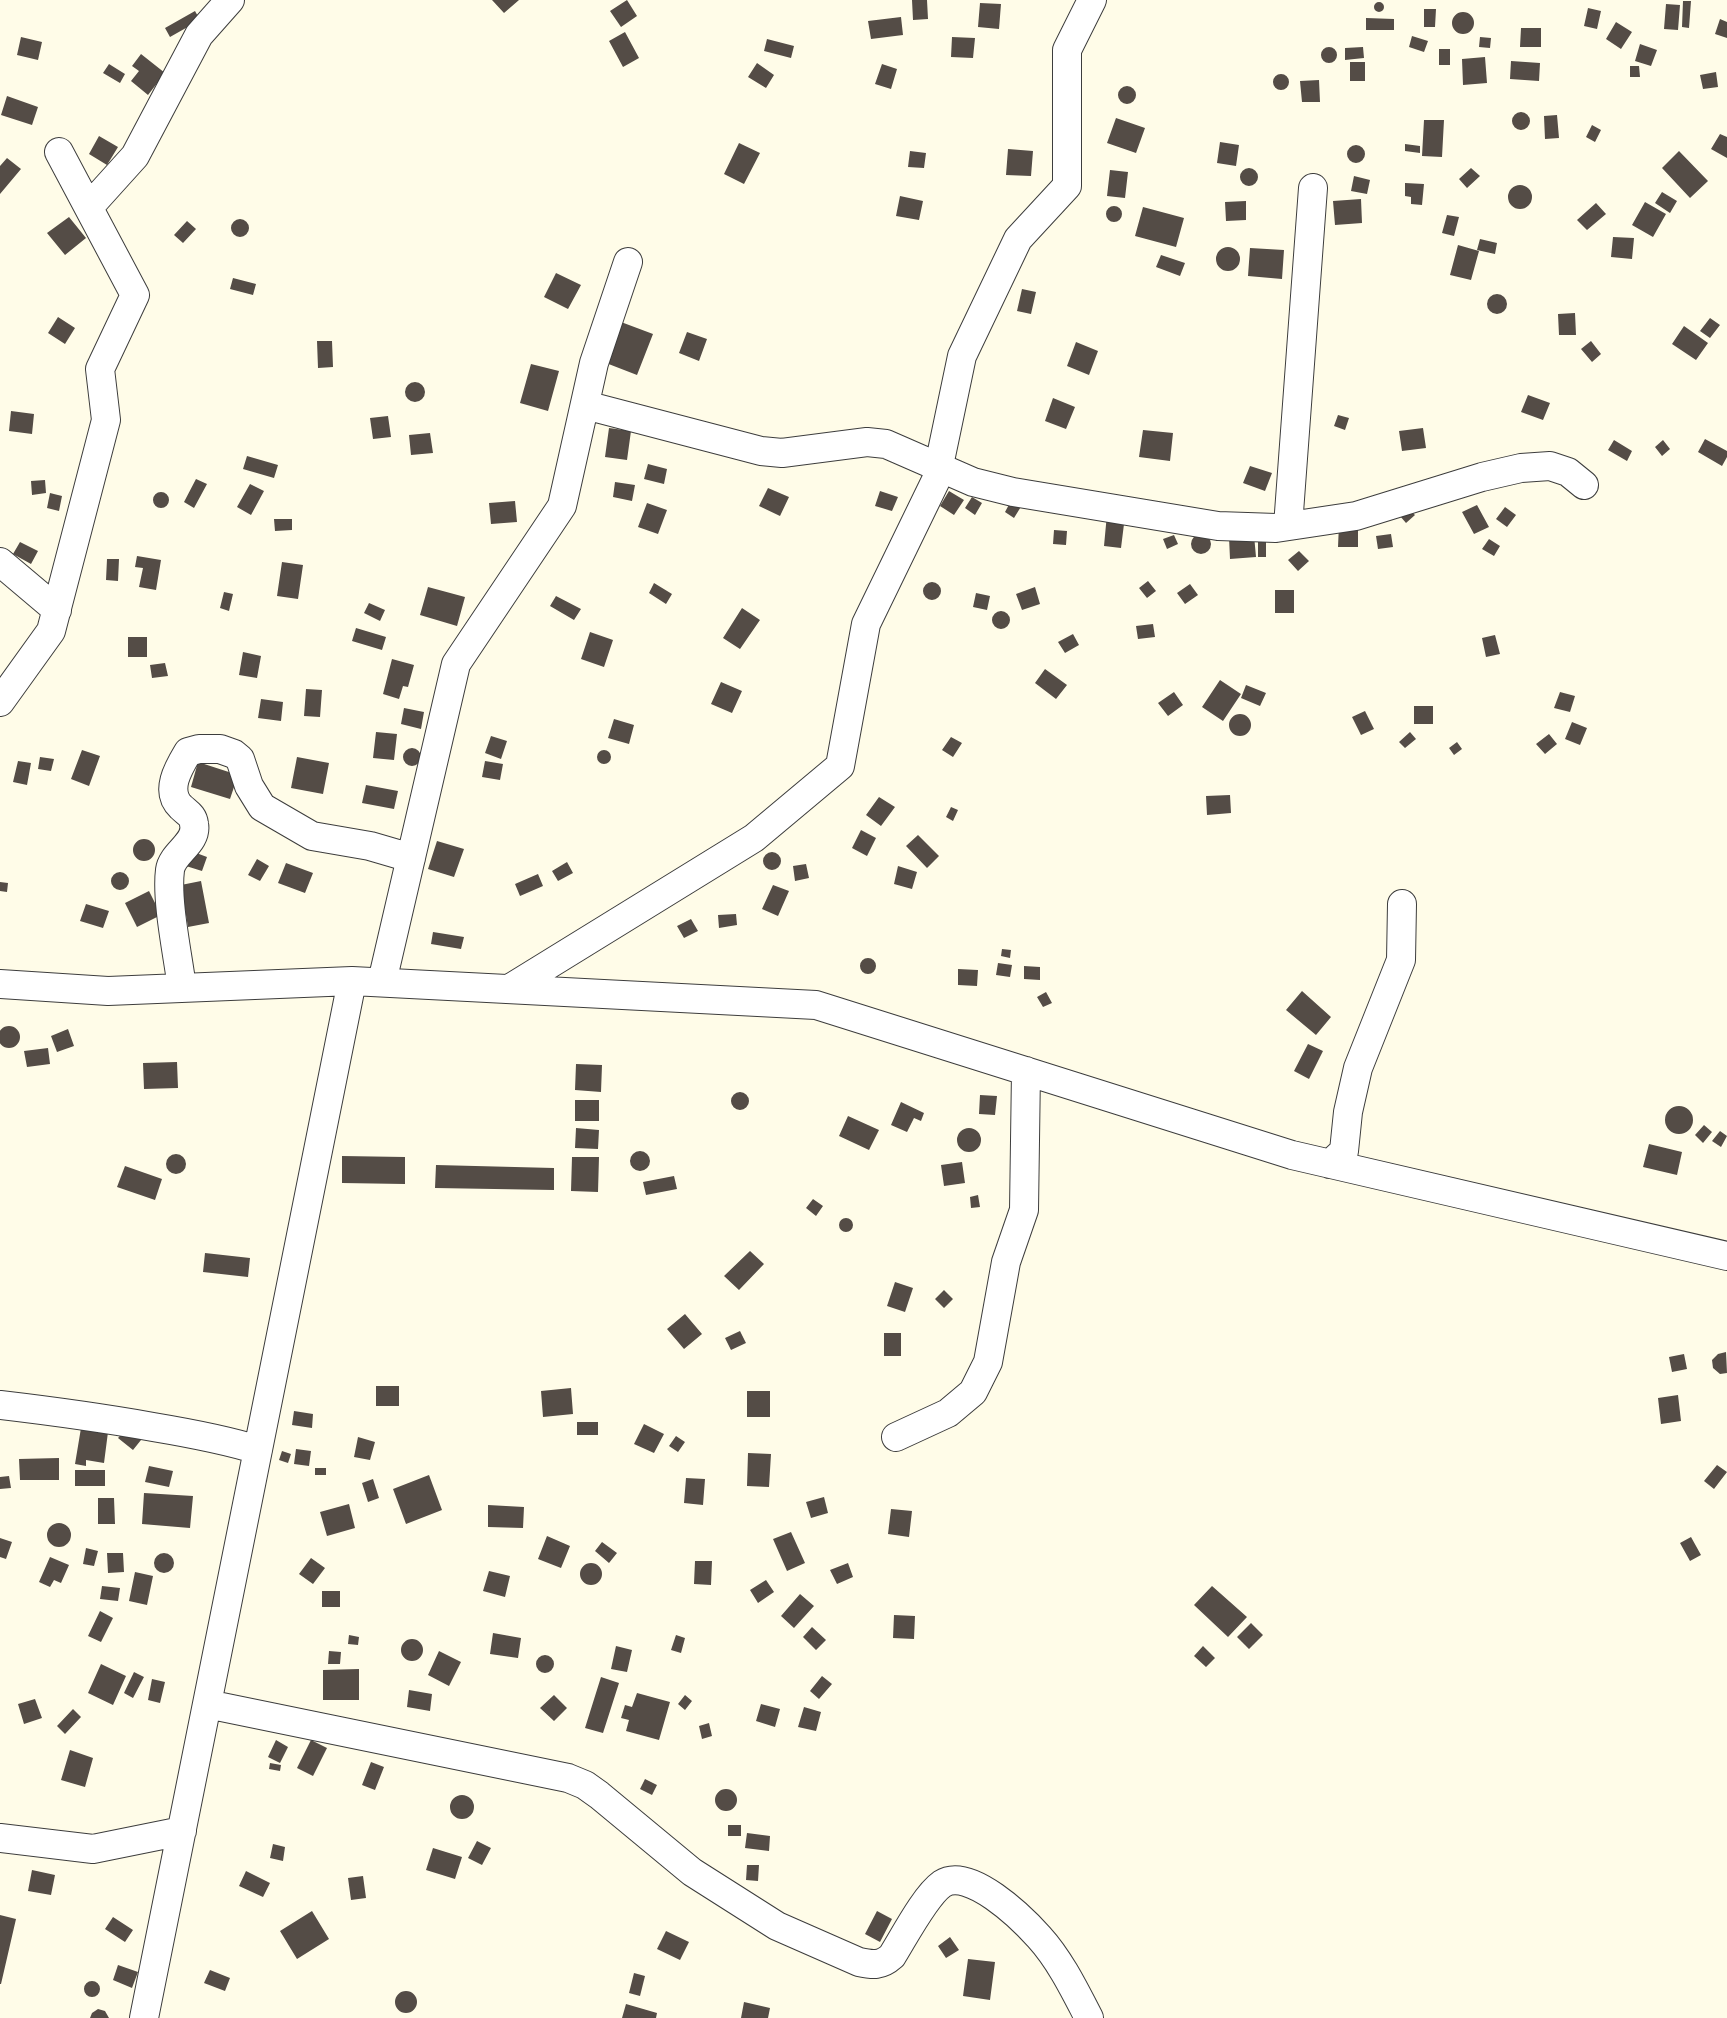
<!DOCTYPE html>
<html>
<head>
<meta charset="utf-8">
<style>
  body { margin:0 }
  canvas { display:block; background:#fffce8 }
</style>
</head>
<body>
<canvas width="1727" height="2018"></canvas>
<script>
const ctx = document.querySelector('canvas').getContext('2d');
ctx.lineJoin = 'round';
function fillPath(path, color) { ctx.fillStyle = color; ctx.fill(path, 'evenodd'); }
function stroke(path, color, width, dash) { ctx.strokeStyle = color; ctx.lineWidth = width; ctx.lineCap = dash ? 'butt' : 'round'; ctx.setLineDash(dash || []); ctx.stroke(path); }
const building = new Path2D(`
  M492 0H519L504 13Z
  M627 0 637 16 621 27 610 11Z
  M912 0H927L928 19 913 20Z
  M1683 1H1691L1689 28 1682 27Z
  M1374 7a5 5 0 1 1 10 0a5 5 0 1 1-10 0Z
  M980 3 1001 4 999 29 978 27Z
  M1666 4 1680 5 1678 30 1664 29Z
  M1588 8 1601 11 1597 29 1584 26Z
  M1424 9H1436L1435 27H1424Z
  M195 11 200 20 170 37 165 28Z
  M1452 23a11 11 0 1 1 22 0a11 11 0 1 1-22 0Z
  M901 17 903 35 871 39 868 21Z
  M1366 18 1394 19V30H1366Z
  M1720 19 1727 22V38L1715 34Z
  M1616 22 1632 32 1621 49 1606 39Z
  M1521 28H1541V47H1520Z
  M625 32 639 58 623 67 609 41Z
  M1412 36 1428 41 1424 52 1409 47Z
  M21 37 42 42 38 60 17 55Z
  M952 37 975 38 973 58 951 57Z
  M1480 37 1491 38 1490 48 1479 47Z
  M767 39 794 46 791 58 764 51Z
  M1640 44 1657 50 1651 66 1635 61Z
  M1363 47 1364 58 1345 60V48Z
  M1321 55a8 8 0 1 1 16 0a8 8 0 1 1-16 0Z
  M1439 49H1450V65H1439Z
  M141 54 165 73 148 95 131 81 139 71 132 66Z
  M1485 57 1487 83 1463 85 1462 59Z
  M1511 61 1540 63 1539 81 1510 79Z
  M1350 62H1365V81H1350Z
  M757 63 774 75 766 88 748 77Z
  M109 64 125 74 120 83 103 73Z
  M882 64 897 69 891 89 875 84Z
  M1630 66H1639L1640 77H1630Z
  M1716 72 1718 87 1703 89 1700 75Z
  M1273 82a8 8 0 1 1 16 0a8 8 0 1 1-16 0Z
  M1319 80 1320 102H1302L1300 81Z
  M1118 95a9 9 0 1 1 18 0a9 9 0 1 1-18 0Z
  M7 96 38 107 32 125 1 115Z
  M1512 121a9 9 0 1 1 18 0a9 9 0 1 1-18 0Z
  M1557 115 1559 138 1545 139 1544 116Z
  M1116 118 1145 128 1136 153 1107 143Z
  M1424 120H1444L1442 157 1422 156Z
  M1592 125 1601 130 1595 142 1586 137Z
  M1720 134 1727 137V158L1711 149Z
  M99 136 118 147 107 165 89 154Z
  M1220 142 1239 145 1236 166 1217 163Z
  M739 143 760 153 744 184 724 174Z
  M1405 144 1420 146V153L1405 151Z
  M1347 154a9 9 0 1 1 18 0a9 9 0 1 1-18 0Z
  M1008 149 1033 151 1031 176 1006 175Z
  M910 151 926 153 924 168 908 167Z
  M1679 151 1708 181 1690 198 1662 168Z
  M7 158 21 169 0 194V166Z
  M1471 168 1480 176 1467 188 1459 179Z
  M1240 177a9 9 0 1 1 18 0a9 9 0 1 1-18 0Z
  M1110 170 1128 172 1125 198 1107 196Z
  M1354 176 1370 180 1367 194 1351 191Z
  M1405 183 1424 184 1422 205 1411 204V197L1405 196Z
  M1508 197a12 12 0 1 1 24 0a12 12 0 1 1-24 0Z
  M1662 192 1677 201 1670 213 1655 203Z
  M900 196 923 201 919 220 896 216Z
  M1361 199 1362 223 1335 225 1333 201Z
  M1246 201V220L1226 221 1225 202Z
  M1645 202 1666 214 1653 237 1632 225Z
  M1596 203 1606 214 1587 230 1577 220Z
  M1106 214a8 8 0 1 1 16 0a8 8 0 1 1-16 0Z
  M1143 207 1184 218 1176 247 1135 236Z
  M1447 215 1459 217 1454 236 1442 233Z
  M69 217 86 238 65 255 47 233Z
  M231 228a9 9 0 1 1 18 0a9 9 0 1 1-18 0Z
  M187 221 196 229 183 243 174 235Z
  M1613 237 1634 238 1632 259 1611 257Z
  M1480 239 1497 243 1495 254 1477 250Z
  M1458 245 1479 251 1471 280 1450 275Z
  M1216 259a12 12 0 1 1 24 0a12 12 0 1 1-24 0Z
  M1250 248 1284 250 1282 279 1248 276Z
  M1161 255 1185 263 1180 276 1156 267Z
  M556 273 581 285 568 309 544 297Z
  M233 278 256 284 253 295 230 289Z
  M1022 289 1036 292 1031 314 1017 311Z
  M1487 304a10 10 0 1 1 20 0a10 10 0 1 1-20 0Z
  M1575 313 1576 335H1559L1558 314Z
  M58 317 75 328 65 344 48 333Z
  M1710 318 1720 325 1710 338 1700 331Z
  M621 322 653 334 637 375 606 363Z
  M1684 326 1708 343 1696 360 1672 344Z
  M687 332 707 339 699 361 679 353Z
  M317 341H332L333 367 318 368Z
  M1591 341 1601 354 1592 362 1581 349Z
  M1076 342 1098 351 1089 375 1067 366Z
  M531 364 559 371 548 411 520 403Z
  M405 392a10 10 0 1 1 20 0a10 10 0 1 1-20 0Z
  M1528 395 1550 403 1543 420 1521 412Z
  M1053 398 1075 407 1066 429 1045 421Z
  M11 411 34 414 32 434 9 431Z
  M1338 415 1349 418 1345 430 1334 426Z
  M388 416 391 437 373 439 370 418Z
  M609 428 631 431 627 460 605 457Z
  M1423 428 1426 448 1402 451 1399 431Z
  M1143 430 1173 433 1170 461 1139 457Z
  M430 433 433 453 411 455 409 435Z
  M1705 439 1727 451V457L1722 466 1698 452Z
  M1614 440 1632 451 1627 461 1608 450Z
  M1663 440 1670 449 1662 456 1655 447Z
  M247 456 278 465 274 478 243 469Z
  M648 464 667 469 664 484 644 479Z
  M1250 466 1272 473 1265 491 1243 483Z
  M196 479 207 484 194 508 184 502Z
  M45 480 46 493 32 495 31 481Z
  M615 482 635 485 632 501 613 497Z
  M250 484 264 491 251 515 237 507Z
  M768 488 789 497 780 516 759 506Z
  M880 491 898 497 892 511 875 506Z
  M949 491 964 500 954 515 940 506Z
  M153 500a8 8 0 1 1 16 0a8 8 0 1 1-16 0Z
  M50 493 62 496 59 511 47 508Z
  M972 497 982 503 975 515 965 508Z
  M1012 499 1022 505 1014 518 1005 512Z
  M515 501 517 522 491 524 489 503Z
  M647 503 667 510 658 534 638 527Z
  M1477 505 1489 527 1474 534 1462 512Z
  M1505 507 1516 515 1507 527 1496 519Z
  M1408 508 1415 515 1406 523 1400 516Z
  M1107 514 1125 516 1121 548 1104 546Z
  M274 519H292V530L275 531Z
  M1339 524H1358V547H1338Z
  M1054 530 1067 531 1066 545 1053 544Z
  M1391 534 1393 547 1378 549 1376 536Z
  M1191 544a10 10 0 1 1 20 0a10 10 0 1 1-20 0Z
  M1174 535 1178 544 1167 549 1163 539Z
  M1254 535 1256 557 1230 559 1229 537Z
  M1258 536H1266V557H1258Z
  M1489 539 1500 546 1494 556 1482 549Z
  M20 542 38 551 31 564 13 554Z
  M1299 551 1309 561 1298 571 1288 560Z
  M137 556 161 560 156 590 139 587 143 568 135 567Z
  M107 559H119L118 581 106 580Z
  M282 562 303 565 298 599 277 596Z
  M1148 581 1156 591 1147 598 1139 588Z
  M923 591a9 9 0 1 1 18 0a9 9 0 1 1-18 0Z
  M654 583 672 594 666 604 649 593Z
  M1190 584 1198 595 1185 604 1177 593Z
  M428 587 465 597 457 626 420 615Z
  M1035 587 1040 604 1022 610 1016 594Z
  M1275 590H1294V613H1275Z
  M224 592 233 594 229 611 220 608Z
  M976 593 990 596 987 610 973 607Z
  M556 596 581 609 574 620 550 606Z
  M369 603 385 610 380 621 364 613Z
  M742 608 760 620 740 649 723 638Z
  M992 620a9 9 0 1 1 18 0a9 9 0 1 1-18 0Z
  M1153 624 1155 637 1138 639 1136 626Z
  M356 628 386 637 382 650 352 641Z
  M590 632 613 640 604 667 581 659Z
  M1073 634 1079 645 1065 653 1058 642Z
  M1495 635 1500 654 1486 657 1482 638Z
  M128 637H147V657H128Z
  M243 652 261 656 257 678 239 675Z
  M392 659 414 665 408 687 403 686 399 699 383 694Z
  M165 663 168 676 152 678 150 665Z
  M1045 669 1067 685 1056 699 1035 683Z
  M1220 680 1241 694 1223 721 1202 707Z
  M721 682 742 691 732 713 711 704Z
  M1246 685 1266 693 1260 706 1241 698Z
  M306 689 322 690 320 717 304 716Z
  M1174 692 1183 705 1168 716 1158 703Z
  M1560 692 1575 696 1570 712 1554 708Z
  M261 699 283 702 281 721 258 718Z
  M1414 706H1433V724H1414Z
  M404 708 424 712 421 729 401 724Z
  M1365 711 1374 729 1361 735 1352 717Z
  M1229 725a11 11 0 1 1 22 0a11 11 0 1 1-22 0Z
  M614 719 634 725 629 744 608 738Z
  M1572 722 1587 728 1580 745 1565 739Z
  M376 732 397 734 394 760 373 758Z
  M1410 732 1416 739 1405 748 1399 742Z
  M1549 734 1557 744 1545 754 1536 744Z
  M491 736 507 741 501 759 485 753Z
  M951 737 962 743 953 757 942 750Z
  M1457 742 1462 749 1454 755 1449 748Z
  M403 757a9 9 0 1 1 18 0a9 9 0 1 1-18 0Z
  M597 757a7 7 0 1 1 14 0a7 7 0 1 1-14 0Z
  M82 750 100 756 89 786 71 779Z
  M40 757 54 759 51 771 38 769Z
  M297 757 329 763 323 794 291 788Z
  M18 761 31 763 27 785 13 782Z
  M485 761 503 764 500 780 482 777Z
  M198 762 238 775 230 799 191 787Z
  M366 785 398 791 394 809 362 803Z
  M1230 795 1231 813 1207 815 1206 796Z
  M879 797 895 807 881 826 866 815Z
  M951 807 958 810 953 821 946 817Z
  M861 830 876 838 867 856 852 848Z
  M918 835 939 856 927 868 906 846Z
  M133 850a11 11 0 1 1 22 0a11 11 0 1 1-22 0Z
  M437 841 464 849 454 877 428 869Z
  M191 851 207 857 202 871 186 866Z
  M763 861a9 9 0 1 1 18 0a9 9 0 1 1-18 0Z
  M257 859 269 866 260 881 248 875Z
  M567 862 573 873 558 881 552 871Z
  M286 863 313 873 305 893 278 883Z
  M806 864 809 878 795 881 793 866Z
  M898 866 917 872 912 889 894 884Z
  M111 881a9 9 0 1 1 18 0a9 9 0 1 1-18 0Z
  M538 874 543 886 520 896 515 884Z
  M201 881 209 923 188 927 181 885Z
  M0 882 8 883 7 892 0 891Z
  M773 885 789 891 778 916 762 909Z
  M149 891 161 915 137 927 125 903Z
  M86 904 109 911 103 928 80 921Z
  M736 914 737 925 719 928 718 915Z
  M691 919 698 931 684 938 677 926Z
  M433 932 464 937 461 949 431 944Z
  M1002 949 1011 950 1010 958 1001 956Z
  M860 966a8 8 0 1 1 16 0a8 8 0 1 1-16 0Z
  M998 963 1012 965 1010 977 996 975Z
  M1024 966 1040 967V980L1024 979Z
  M958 969 978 970 977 986 958 985Z
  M1302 991 1331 1017 1316 1035 1286 1010Z
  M1046 992 1052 1003 1043 1007 1037 997Z
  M-2 1037a11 11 0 1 1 22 0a11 11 0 1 1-22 0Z
  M68 1029 74 1046 57 1052 51 1036Z
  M1308 1044 1323 1051 1309 1079 1294 1071Z
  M48 1048 50 1064 27 1067 24 1051Z
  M177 1062 178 1088 144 1089 143 1063Z
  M576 1064 602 1065 601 1092 575 1090Z
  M731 1101a9 9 0 1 1 18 0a9 9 0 1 1-18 0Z
  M980 1095 997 1096 995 1115 979 1114Z
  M575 1100H599V1121H575Z
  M901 1102 924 1113 921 1121 914 1118 907 1132 891 1125Z
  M1665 1120a14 14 0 1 1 28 0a14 14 0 1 1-28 0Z
  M848 1116 879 1130 869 1150 839 1136Z
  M1704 1125 1712 1132 1703 1143 1695 1135Z
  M576 1128 599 1130 598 1149 575 1148Z
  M957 1140a12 12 0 1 1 24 0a12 12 0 1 1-24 0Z
  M1720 1131 1727 1136 1721 1147 1712 1141Z
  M1649 1144 1682 1152 1677 1175 1643 1167Z
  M630 1161a10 10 0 1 1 20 0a10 10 0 1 1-20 0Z
  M166 1164a10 10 0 1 1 20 0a10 10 0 1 1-20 0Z
  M342 1156 405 1157V1184L342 1183Z
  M572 1157H599L598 1192 571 1191Z
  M962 1162 965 1183 944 1186 941 1165Z
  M436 1165 554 1168V1190L435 1188Z
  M125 1166 162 1179 155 1200 117 1187Z
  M674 1176 677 1189 646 1195 643 1182Z
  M978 1195 980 1207 971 1208 970 1197Z
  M813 1199 823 1206 816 1216 806 1208Z
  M839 1225a7 7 0 1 1 14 0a7 7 0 1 1-14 0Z
  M750 1251 764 1264 739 1290 724 1276Z
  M205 1253 250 1258 248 1277 203 1272Z
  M895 1282 913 1288 905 1312 887 1306Z
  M944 1290 953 1299 944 1308 935 1299Z
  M685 1314 702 1334 684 1349 667 1329Z
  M740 1331 746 1343 731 1350 725 1338Z
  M884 1333H901V1356H884Z
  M1726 1352 1727 1373 1720 1374 1713 1368 1712 1360 1718 1354Z
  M1684 1354 1687 1369 1672 1372 1669 1357Z
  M376 1386H399V1406H376Z
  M571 1388 573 1414 543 1417 541 1391Z
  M747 1391H770V1417H747Z
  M1678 1395 1681 1421 1661 1424 1658 1398Z
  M294 1411 313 1414 312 1428 292 1425Z
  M577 1422H598V1435H577Z
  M131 1424 145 1435 133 1450 118 1438Z
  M644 1424 664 1434 654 1453 634 1444Z
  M81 1428 108 1432 104 1463 86 1460V1466L75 1464Z
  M676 1436 685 1442 678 1452 669 1446Z
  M358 1437 375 1442 370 1460 354 1457Z
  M296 1449 311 1451 309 1466 294 1464Z
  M282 1451 291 1454 288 1463 279 1460Z
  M748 1453 771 1454 769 1487 747 1486Z
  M59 1458V1480H20L19 1459Z
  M1717 1465 1727 1472 1714 1489 1704 1481Z
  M149 1466 173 1471 169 1487 145 1482Z
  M315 1468H326V1475H315Z
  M75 1470H105V1486H75Z
  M429 1475 442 1510 406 1524 393 1489Z
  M9 1476 11 1488 0 1489V1477Z
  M686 1478 705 1479 703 1505 684 1503Z
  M373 1479 379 1498 368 1502 362 1483Z
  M144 1493 193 1496 190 1528 142 1524Z
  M824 1497 828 1513 811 1518 806 1502Z
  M98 1498H114L115 1524H98Z
  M349 1504 355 1528 327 1536 320 1512Z
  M488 1505 524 1507 523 1528 488 1527Z
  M891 1509 912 1511 909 1537 888 1534Z
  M47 1535a12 12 0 1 1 24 0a12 12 0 1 1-24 0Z
  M791 1532 805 1563 787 1571 773 1539Z
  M547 1536 570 1546 561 1568 538 1559Z
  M1691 1537 1701 1555 1690 1561 1680 1543Z
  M0 1538 12 1542 6 1559 0 1557Z
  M602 1542 617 1553 609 1563 595 1551Z
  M86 1548 98 1551 94 1566 83 1564Z
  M107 1553H123L124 1572 108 1573Z
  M154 1563a10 10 0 1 1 20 0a10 10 0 1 1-20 0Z
  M50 1557 69 1565 61 1583 54 1580 50 1587 39 1582Z
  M311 1558 325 1568 313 1584 299 1574Z
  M695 1561H712L711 1585 694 1584Z
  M580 1574a11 11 0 1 1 22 0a11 11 0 1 1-22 0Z
  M848 1563 853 1577 837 1584 830 1570Z
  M489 1571 510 1576 505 1597 483 1591Z
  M135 1572 153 1576 147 1605 129 1601Z
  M766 1580 774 1592 758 1603 750 1590Z
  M102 1586 120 1588 118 1601 100 1599Z
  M1212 1586 1247 1617 1228 1637 1194 1605Z
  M322 1591H340V1607H322Z
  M800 1594 814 1606 794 1628 781 1616Z
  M100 1611 113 1618 101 1642 88 1636Z
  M894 1615 915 1616 914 1639 893 1638Z
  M1251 1623 1263 1635 1249 1649 1237 1637Z
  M812 1627 826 1640 816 1650 803 1637Z
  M493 1633 521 1638 518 1658 490 1654Z
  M349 1635 359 1637 358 1645 348 1644Z
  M676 1635 685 1638 681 1653 671 1650Z
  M401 1650a11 11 0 1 1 22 0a11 11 0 1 1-22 0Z
  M616 1646 632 1650 627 1672 611 1669Z
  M1203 1646 1215 1658 1206 1667 1194 1656Z
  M329 1651 341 1652 340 1664H328Z
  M439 1651 461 1662 449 1686 428 1675Z
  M536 1664a9 9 0 1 1 18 0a9 9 0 1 1-18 0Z
  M101 1664 126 1676 113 1705 88 1693Z
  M359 1669V1700H323V1670Z
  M134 1672 144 1677 133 1698 124 1693Z
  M822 1676 832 1684 819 1699 810 1691Z
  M601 1677 619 1683 603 1733 585 1728Z
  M152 1679 165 1682 160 1703 148 1700Z
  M409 1690 432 1694 430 1711 407 1707Z
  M637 1693 670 1702 659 1740 626 1731 629 1720 621 1718 625 1705 632 1707Z
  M554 1695 567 1708 554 1721 540 1708Z
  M685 1695 692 1701 685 1710 678 1704Z
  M35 1699 42 1718 24 1724 18 1704Z
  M761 1704 780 1709 775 1727 756 1721Z
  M804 1707 821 1712 816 1731 798 1727Z
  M73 1709 81 1717 65 1734 57 1726Z
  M709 1723 712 1736 702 1739 699 1726Z
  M276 1740 288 1747 280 1763 268 1757Z
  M311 1740 327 1748 313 1776 297 1768Z
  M70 1750 93 1758 85 1787 61 1780Z
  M371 1762 384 1767 375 1790 362 1785Z
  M270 1763 281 1765 280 1771 269 1769Z
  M645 1779 657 1785 652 1795 640 1789Z
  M715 1800a11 11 0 1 1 22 0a11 11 0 1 1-22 0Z
  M450 1807a12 12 0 1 1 24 0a12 12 0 1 1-24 0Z
  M728 1825H741V1836H728Z
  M747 1833 770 1836 769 1851 745 1848Z
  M477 1841 491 1848 482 1865 468 1858Z
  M273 1844 285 1847 283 1861 270 1858Z
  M433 1848 462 1857 455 1879 426 1870Z
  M747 1865H759L758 1881 746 1880Z
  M32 1870 55 1875 51 1895 28 1891Z
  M246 1871 270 1883 263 1897 239 1886Z
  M363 1876 366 1898 351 1900 348 1878Z
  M312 1911 329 1939 297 1959 280 1931Z
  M877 1911 892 1919 880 1942 865 1934Z
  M0 1915 16 1919 1 1984H0Z
  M113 1917 133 1930 125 1942 105 1929Z
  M666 1931 689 1942 680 1960 657 1949Z
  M950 1937 959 1950 946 1958 938 1946Z
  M968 1959 995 1962 990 2000 963 1996Z
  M118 1965 138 1972 132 1988 113 1980Z
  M210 1970 230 1978 225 1991 204 1983Z
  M634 1973 645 1976 640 1996 629 1993Z
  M84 1989a8 8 0 1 1 16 0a8 8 0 1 1-16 0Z
  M395 2002a11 11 0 1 1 22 0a11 11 0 1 1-22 0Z
  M744 2002 770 2008 768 2018H741Z
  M626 2004 657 2013 656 2018H622Z
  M98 2009 105 2011 109 2018H90L92 2013Z`);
const minor = new Path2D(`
  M89 207 135 156 199 35 230 0
  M585 405 761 451 782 453 867 442 886 444 973 482 1013 492 1218 526 1276 528 1356 516 1482 477 1521 468 1550 466 1568 472 1584 485
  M1288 526 1313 188
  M0 562 57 610
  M0 702 51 631 106 420 100 369 135 295 59 152
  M382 982 456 664 562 506 594 363 628 262
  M0 984 108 991 352 981 816 1005 1292 1155 1727 1256
  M182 988C178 956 166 901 170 870 172 853 198 843 194 824 193 815 187 813 181 807 164 791 179 767 188 752L199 749H220L234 754 240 759 249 786 262 807 312 836 370 846 411 858
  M509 989 754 838 840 766 866 624 936 480 962 356 1018 239 1067 186V50L1092 0
  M1330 1164 1344 1151 1348 1112 1358 1068 1401 960 1402 904
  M0 1405C51 1411 102 1418 153 1427 189 1433 223 1439 258 1450
  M896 1437 948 1413 973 1392 988 1362 1006 1262 1024 1210 1026 1071
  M207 1704 568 1778 585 1785 599 1795 692 1872 777 1926 859 1962C873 1965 881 1966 892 1956 904 1937 925 1896 942 1884 969 1866 1022 1918 1039 1937 1060 1960 1075 1991 1089 2018
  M0 1838 93 1849 182 1831
  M144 2018 352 981`);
fillPath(building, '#544c46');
stroke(minor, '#3d3d3d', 30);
stroke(minor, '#fff', 28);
</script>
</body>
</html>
